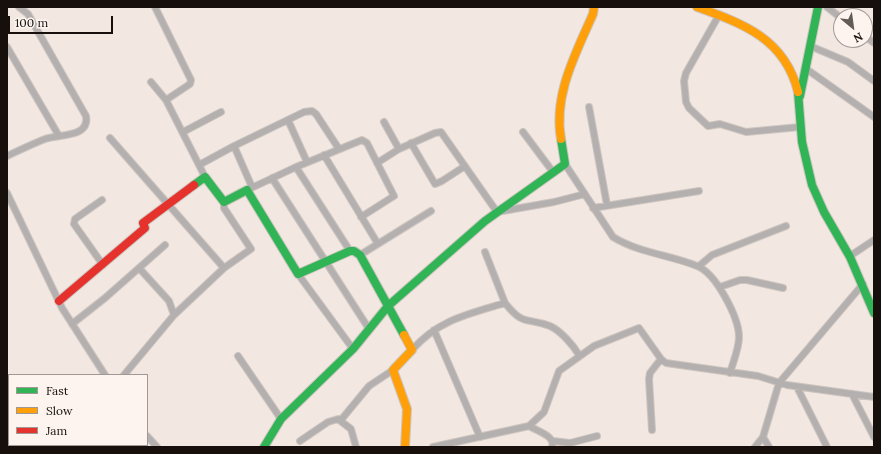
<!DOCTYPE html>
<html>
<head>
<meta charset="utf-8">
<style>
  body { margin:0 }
  #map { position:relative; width:881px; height:454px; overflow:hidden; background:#f2e7e1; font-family:Lora,serif }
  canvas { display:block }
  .frame { position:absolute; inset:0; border:8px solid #160f0b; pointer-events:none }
  .legend { position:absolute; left:8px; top:374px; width:140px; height:72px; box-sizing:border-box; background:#fdf4f0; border:1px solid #a19894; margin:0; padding:5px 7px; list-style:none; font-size:12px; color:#160f0b }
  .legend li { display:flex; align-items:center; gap:8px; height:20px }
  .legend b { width:20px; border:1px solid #a19894 }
  .north { position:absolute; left:833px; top:8px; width:40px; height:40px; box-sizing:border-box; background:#fdf4f0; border:1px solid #a19894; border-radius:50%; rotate:151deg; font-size:11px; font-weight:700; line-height:16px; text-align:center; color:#160f0b }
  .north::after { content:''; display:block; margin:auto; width:14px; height:18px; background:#635b56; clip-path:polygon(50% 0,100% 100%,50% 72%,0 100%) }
  .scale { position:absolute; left:8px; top:16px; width:105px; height:18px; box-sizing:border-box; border:2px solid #160f0b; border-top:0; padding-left:5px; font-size:12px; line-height:14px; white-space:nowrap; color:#160f0b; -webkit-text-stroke:3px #fdf4f0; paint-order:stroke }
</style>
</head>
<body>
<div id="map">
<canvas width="881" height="454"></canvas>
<div class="frame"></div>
<ul class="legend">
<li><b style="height:5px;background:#30b455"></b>Fast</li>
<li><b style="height:5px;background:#ff9f0a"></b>Slow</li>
<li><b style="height:5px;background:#e5322d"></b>Jam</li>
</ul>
<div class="north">N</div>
<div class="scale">100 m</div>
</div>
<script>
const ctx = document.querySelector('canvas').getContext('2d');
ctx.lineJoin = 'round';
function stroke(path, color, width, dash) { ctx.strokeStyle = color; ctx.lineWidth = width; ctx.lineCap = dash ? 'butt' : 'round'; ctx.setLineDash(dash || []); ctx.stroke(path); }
const street = new Path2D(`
  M155 7 191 80 190 84 166 100
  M827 7 841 18
  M719 15 686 73 684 81 686 102 689 108 708 126 720 124 746 132 800 127
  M865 36 874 43
  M810 46 848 62 874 81
  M7 47 59 136
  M805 68 874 117
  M151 82 166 100 199 165
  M589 107 607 205
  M288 120 307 162
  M384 122 399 149
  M183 132 221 112
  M523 132 553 172
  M110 138 224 268 174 315 124 375
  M411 143 435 184 442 181 465 166
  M234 146 252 187
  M324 155 378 244
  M7 156C20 150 32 144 45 139 58 134 90 138 86 116L28 14 19 7
  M377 163 399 149 435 133 441 132 497 212 554 202 585 194
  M565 164 613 237C639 253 670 255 697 266 716 273 739 318 739 337 739 349 733 362 730 373
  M296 167 350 251
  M205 177 199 165 234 146 304 112 312 111 316 114 339 149
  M272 178 369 329
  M247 190 296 167 362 140 367 143 394 196 361 217
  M7 193 62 308 105 375
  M102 200 75 219 74 224 103 265
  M224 202V208L251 249 224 268
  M593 208 699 191
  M485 252 505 303
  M360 255 431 211
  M850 256 874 240
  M699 266 712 255 786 226
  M139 268 169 301 174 315
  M298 274 353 349
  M720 287 740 280H747L783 288
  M72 324 105 298 165 245
  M434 330 480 437
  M412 350C438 320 468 314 505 303 524 327 527 317 550 326 561 331 573 345 579 355
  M238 356 281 419
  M797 387 827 447
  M852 394 874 437
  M341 420 369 386 393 370
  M529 426C537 431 556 436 552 447
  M652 430 649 379 650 373 661 359
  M147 436 157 447
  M763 437 769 447
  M300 441 328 422 338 419 351 429 356 447
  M553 441 570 443 597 436
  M433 447 529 426 544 412 559 371 594 346 639 328 661 359 666 363 758 376 787 385 874 397
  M755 447 763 437 779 383 863 284`);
const fast = new Path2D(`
  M798 92 802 142 812 185 824 212 850 257 874 313
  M800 96 818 7
  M194 185 205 177 224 202 247 190 298 274 350 251H354L360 255 404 335
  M264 447 281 419 353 349 388 306 485 221 565 164 561 139`);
const slow = new Path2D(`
  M697 7C744 24 785 39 798 92
  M561 139C553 95 576 53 593 14L594 7
  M404 335 412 350 393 370 407 409 405 447`);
const jam = new Path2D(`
  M59 301 145 228 143 223 194 185`);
stroke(street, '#cdc5c0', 8);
stroke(fast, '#cdc5c0', 10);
stroke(slow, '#cdc5c0', 10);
stroke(jam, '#cdc5c0', 10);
stroke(street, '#b4b0af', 6);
stroke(fast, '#30b455', 8);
stroke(slow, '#ff9f0a', 8);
stroke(jam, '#e5322d', 8);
</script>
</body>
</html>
